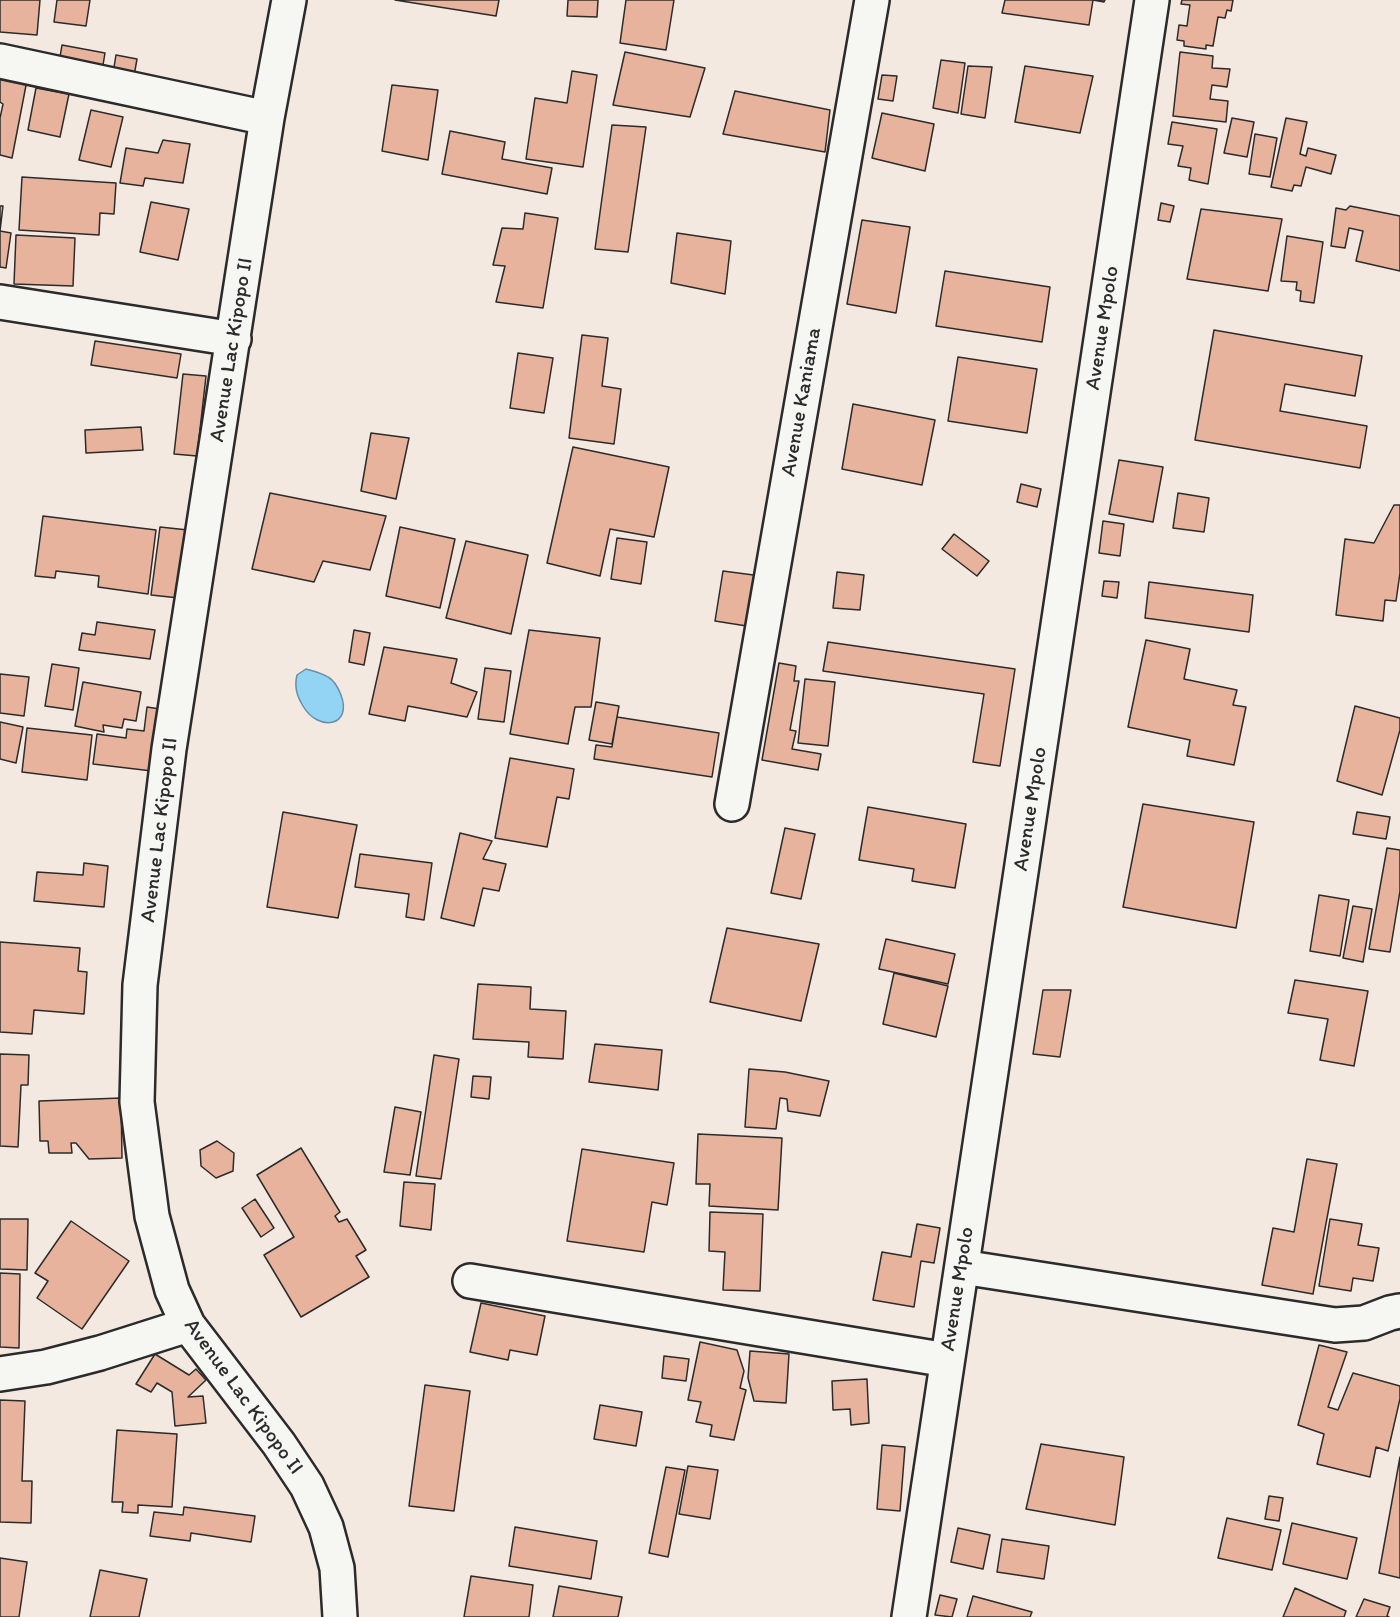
<!DOCTYPE html>
<html>
<head>
<meta charset="utf-8">
<style>
  body { margin:0 }
  canvas { display:block; background:#f3e9e1 }
</style>
</head>
<body>
<canvas width="1400" height="1617"></canvas>
<script>
const ctx = document.querySelector('canvas').getContext('2d');
ctx.lineJoin = 'round';
function fillPath(path, color) { ctx.fillStyle = color; ctx.fill(path, 'evenodd'); }
function stroke(path, color, width, dash) { ctx.strokeStyle = color; ctx.lineWidth = width; ctx.lineCap = dash ? 'butt' : 'round'; ctx.setLineDash(dash || []); ctx.stroke(path); }
function label(font, color, halo, rows, align = 'center') {
  ctx.font = font + ' Itim,sans-serif'; ctx.lineWidth = 4.5; ctx.setLineDash([]); ctx.textBaseline = 'middle'; ctx.strokeStyle = halo; ctx.fillStyle = color; for (const [text, x, y, turn = 0] of rows) {
    ctx.save(); ctx.translate(x, y); ctx.rotate((+turn || 0) * Math.PI / 180); ctx.textAlign = isNaN(turn) ? turn : align; if (halo) ctx.strokeText(text, 0, 0); ctx.fillText(text, 0, 0); ctx.restore();
  }
}
const water = new Path2D(`
  M306 669C313 671 322 673 328 677 335 681 338 687 341 695 353 727 318 732 303 706 297 696 294 687 297 675Z`);
const building = new Path2D(`
  M0 0H40L37 35 0 32Z
  M57 0H90L86 26 54 22Z
  M395 0H499L496 16Z
  M568 0H598L597 17 567 16Z
  M626 0H674L666 50 620 43Z
  M1005 0H1105L1104 2 1093 0 1089 25 1002 13Z
  M1182 0H1233L1231 11 1227 10 1225 18 1218 17 1213 46 1206 45V49L1184 46V41L1177 40 1179 25 1187 26 1189 11 1190 5 1181 4Z
  M62 45 105 53 102 71 59 63Z
  M625 52 705 68 690 117 613 105Z
  M1180 52 1213 56 1212 68 1230 69 1227 87 1212 85 1210 99 1228 101 1226 122 1173 116Z
  M116 55 137 59 134 76 113 73Z
  M941 60 965 63 958 113 933 108Z
  M968 66 992 67 985 118 961 114Z
  M1025 66 1093 76 1080 133 1015 122Z
  M2 70 28 75 12 158 0 155V118L3 104 0 102V79Z
  M572 71 597 75 583 167 526 159 535 98 567 103Z
  M882 75 897 76 893 101 878 99Z
  M392 85 438 90 428 160 382 151Z
  M36 88 69 94 60 137 28 130Z
  M735 91 830 110 825 152 723 134Z
  M91 110 123 117 111 167 79 160Z
  M882 113 934 124 925 171 872 158Z
  M1232 118 1254 122 1247 157 1224 153Z
  M1286 118 1307 122 1300 154 1306 156 1308 148 1336 155 1331 174 1306 167 1301 186 1294 185 1292 191 1271 187Z
  M1172 122 1217 129 1208 184 1189 180 1191 168 1178 166 1183 146 1168 144Z
  M612 125 646 127 628 252 595 249Z
  M450 131 505 142 502 159 552 168 547 194 442 174Z
  M1255 134 1277 138 1270 177 1249 174Z
  M163 140 190 144 183 183 145 178 143 186 120 183 126 148 158 153Z
  M22 177 116 183 114 214 100 213 99 235 19 230Z
  M151 202 189 209 178 260 140 252Z
  M1161 203 1174 206 1170 222 1158 220Z
  M0 206H3L0 231 11 233 6 268 0 267Z
  M1350 206 1400 216V271L1356 261 1363 231 1349 228 1345 248 1331 246 1336 208 1346 210Z
  M1201 209 1282 219 1268 291 1187 279Z
  M525 213 558 218 543 308 496 302 505 266 493 265 502 228 523 229Z
  M862 220 910 227 896 313 847 304Z
  M677 233 731 241 725 294 671 283Z
  M16 235 75 238 73 286 14 284Z
  M1287 236 1323 242 1314 303 1300 301 1301 291 1296 290 1297 282 1281 281Z
  M945 271 1050 287 1042 342 936 326Z
  M1214 330 1362 356 1355 396 1285 384 1280 411 1367 426 1360 468 1195 440Z
  M582 335 608 338 602 386 621 389 614 444 569 438Z
  M95 341 181 354 177 378 91 365Z
  M518 353 553 358 544 413 510 408Z
  M958 357 1037 369 1027 433 948 421Z
  M183 374 206 376 197 456 174 454Z
  M853 404 935 420 922 485 842 469Z
  M141 427 143 450 86 453 85 430Z
  M371 433 409 438 396 499 361 491Z
  M573 447 669 467 654 537 610 529 600 576 547 563Z
  M1119 460 1163 467 1153 522 1109 514Z
  M1021 484 1041 489 1037 507 1017 502Z
  M270 493 386 516 370 570 323 561 314 582 252 569Z
  M1178 493 1209 498 1204 532 1173 528Z
  M1394 505H1400V573L1396 601 1385 600 1383 621 1336 615 1345 539 1374 543Z
  M43 516 156 530 148 594 98 587 99 576 56 571 55 578 35 576Z
  M1103 521 1124 524 1120 556 1099 553Z
  M160 527 188 530 179 598 151 595Z
  M400 527 455 539 440 608 386 596Z
  M954 534 989 561 977 576 942 549Z
  M617 538 647 542 641 584 611 579Z
  M466 541 528 555 511 634 446 618Z
  M723 571 761 576 753 627 715 621Z
  M837 572 864 575 860 610 833 608Z
  M1104 581 1119 582 1117 598 1102 596Z
  M1149 582 1253 595 1249 632 1145 618Z
  M97 622 155 630 150 659 79 650 82 633 95 635Z
  M354 630 370 633 364 665 349 662Z
  M529 630 600 638 591 707H575L568 744 510 734Z
  M1146 640 1190 649 1184 679 1237 690 1233 705 1246 707 1234 765 1187 756 1190 740 1128 727Z
  M828 642 1015 669 1000 766 973 762 984 694 823 671Z
  M384 647 457 659 451 683 477 692 467 717 408 706 405 721 369 714Z
  M779 663 796 666 794 681H799L790 730 796 731 792 749 821 754 818 770 762 760Z
  M52 664 79 668 73 710 45 706Z
  M485 668 511 671 504 722 478 719Z
  M0 674 29 677 24 716 0 713Z
  M805 679 835 682 828 746 798 743Z
  M83 682 141 692 136 721 124 719 122 728 103 725 104 732 75 726Z
  M596 702 619 706 612 744 589 740Z
  M1355 706 1400 718V730L1382 795 1337 781Z
  M147 707 160 709 152 771 93 764 97 734 126 738 127 729 144 731Z
  M617 717 719 733 712 777 594 759 596 745 612 747Z
  M0 722 23 727 16 763 0 759Z
  M27 728 92 735 87 780 22 772Z
  M510 758 574 769 569 799 557 797 547 847 495 838Z
  M1143 804 1254 822 1236 928 1123 907Z
  M868 807 966 824 955 888 912 881 914 869 859 860Z
  M283 812 357 825 338 918 267 907Z
  M1357 812 1390 817 1386 839 1353 834Z
  M785 828 815 834 801 899 771 893Z
  M460 833 492 841 483 859 506 864 499 891 483 888 474 926 441 918Z
  M1387 848 1400 850V891L1390 952 1369 949Z
  M360 854 432 863 424 920 406 917 409 894 355 887Z
  M84 863 108 866 104 907 34 901 37 872 83 875Z
  M1319 895 1349 900 1340 956 1310 951Z
  M1353 906 1372 909 1363 962 1343 958Z
  M727 928 819 944 801 1021 710 1002Z
  M886 939 955 954 948 984 879 969Z
  M0 942 80 948 78 971 87 972 84 1014 34 1010 32 1034 0 1032Z
  M894 973 948 986 936 1037 883 1024Z
  M1295 980 1368 991 1354 1066 1320 1060 1328 1019 1288 1013Z
  M478 984 531 987 530 1009 566 1011 563 1059 528 1057 529 1042 473 1039Z
  M1043 990H1071L1060 1057 1033 1054Z
  M595 1044 662 1050 658 1090 589 1082Z
  M0 1054 29 1055 28 1085H21L18 1147 0 1146Z
  M434 1055 459 1059 441 1179 416 1176Z
  M749 1069 785 1072 829 1081 820 1116 788 1111 787 1099 780 1098 776 1129 745 1127Z
  M473 1076 491 1077 489 1099 471 1097Z
  M121 1098 122 1158 89 1159 76 1143H71L72 1153H49L48 1141H40L39 1101Z
  M395 1107 421 1112 410 1175 384 1172Z
  M698 1134 782 1138 778 1210 709 1206 710 1184H696Z
  M217 1141 234 1153 233 1171 216 1178 201 1166 200 1150Z
  M301 1148 340 1212 335 1216 339 1222 347 1219 366 1250 356 1256 369 1277 301 1317 264 1255 294 1237 257 1175Z
  M582 1149 674 1163 667 1205 652 1202 644 1252 567 1241Z
  M1307 1159 1337 1164 1313 1294 1262 1285 1273 1228 1294 1232Z
  M404 1182 435 1184 431 1230 400 1226Z
  M255 1199 274 1228 261 1237 242 1208Z
  M710 1212 763 1214 760 1291 723 1290 725 1252 709 1251Z
  M0 1219H28L27 1270 0 1269Z
  M1330 1219 1362 1224 1358 1245 1379 1248 1373 1281 1353 1278 1351 1291 1319 1286Z
  M71 1221 129 1261 82 1329 37 1298 48 1281 35 1273Z
  M917 1224 940 1228 934 1263 921 1261 914 1307 873 1300 882 1252 911 1257Z
  M0 1273 20 1274 19 1348 0 1347Z
  M481 1303 545 1316 537 1355 510 1350 508 1360 470 1352Z
  M700 1342 737 1350 744 1371 740 1388 746 1390 734 1440 710 1436 712 1425 696 1422 701 1402 688 1400Z
  M1319 1345 1347 1352 1328 1407 1338 1410 1353 1373 1400 1386V1399L1388 1451 1376 1447 1370 1477 1317 1464 1324 1434 1298 1425Z
  M750 1351 789 1354 786 1403 754 1401 748 1378Z
  M155 1354 189 1375 196 1369 206 1380 188 1397 203 1396 206 1423 175 1426 172 1392 157 1383 151 1392 136 1384Z
  M664 1356 689 1359 686 1381 662 1378Z
  M867 1379 869 1423 851 1425 850 1409 833 1410 832 1381Z
  M425 1385 470 1391 454 1511 409 1506Z
  M0 1400 25 1401 22 1481H32L31 1523 0 1522Z
  M600 1405 642 1412 636 1446 594 1439Z
  M117 1430 177 1434 172 1507 138 1505V1513L122 1512 123 1502H112Z
  M1041 1444 1124 1457 1115 1525 1026 1509Z
  M882 1445 905 1447 900 1511 877 1509Z
  M1400 1457V1578L1379 1573Z
  M688 1466 718 1470 710 1519 679 1514Z
  M666 1467 685 1470 668 1557 649 1553Z
  M1269 1496 1283 1498 1279 1521 1265 1519Z
  M184 1507 255 1516 251 1542 191 1533 190 1541 150 1536 154 1512 183 1515Z
  M1227 1518 1281 1530 1272 1570 1218 1558Z
  M1292 1523 1357 1538 1347 1579 1283 1564Z
  M515 1527 597 1541 591 1579 509 1566Z
  M958 1528 990 1535 983 1569 951 1562Z
  M1002 1539 1049 1546 1044 1579 997 1572Z
  M0 1558 27 1562 19 1617H0Z
  M100 1570 147 1579 139 1617H90Z
  M471 1576 533 1585 529 1617H464Z
  M559 1586 622 1597 618 1617H553Z
  M1295 1588 1346 1611 1344 1617H1283Z
  M940 1595 957 1599 952 1617 935 1615Z
  M973 1596 1032 1612 1030 1617H967Z
  M1364 1599 1390 1607 1387 1616 1389 1617H1356Z`);
const minor = new Path2D(`
  M289 0 267 118 169 749 140 985 137 1102 152 1216 172 1290 188 1325 279 1444 307 1486 326 1527 337 1568 340 1617
  M0 61 267 118
  M0 302 234 339
  M732 804 872 0
  M962 1267 1335 1325 1364 1323 1390 1313 1400 1311
  M470 1281 947 1360
  M0 1374 46 1367 100 1353 188 1325
  M909 1617 1152 0`);
const streetNames = [
  ["Avenue Mpolo",1103,328,-81],
  ["Avenue Lac Kipopo II",232,350,-81],
  ["Avenue Kaniama",802,402,-80],
  ["Avenue Mpolo",1031,809,-81],
  ["Avenue Lac Kipopo II",160,830,-83],
  ["Avenue Mpolo",958,1289,-81],
  ["Avenue Lac Kipopo II",243,1397,54]
];
fillPath(water, '#93d4f5');
stroke(water, '#6990a4', 1.5);
fillPath(building, '#e8b39c');
stroke(building, '#2b2b2b', 1.5);
stroke(minor, '#2b2b2b', 38);
stroke(minor, '#f6f6f2', 33);
label('21px', '#2b2b2b', '#f6f6f2', streetNames);
</script>
</body>
</html>
